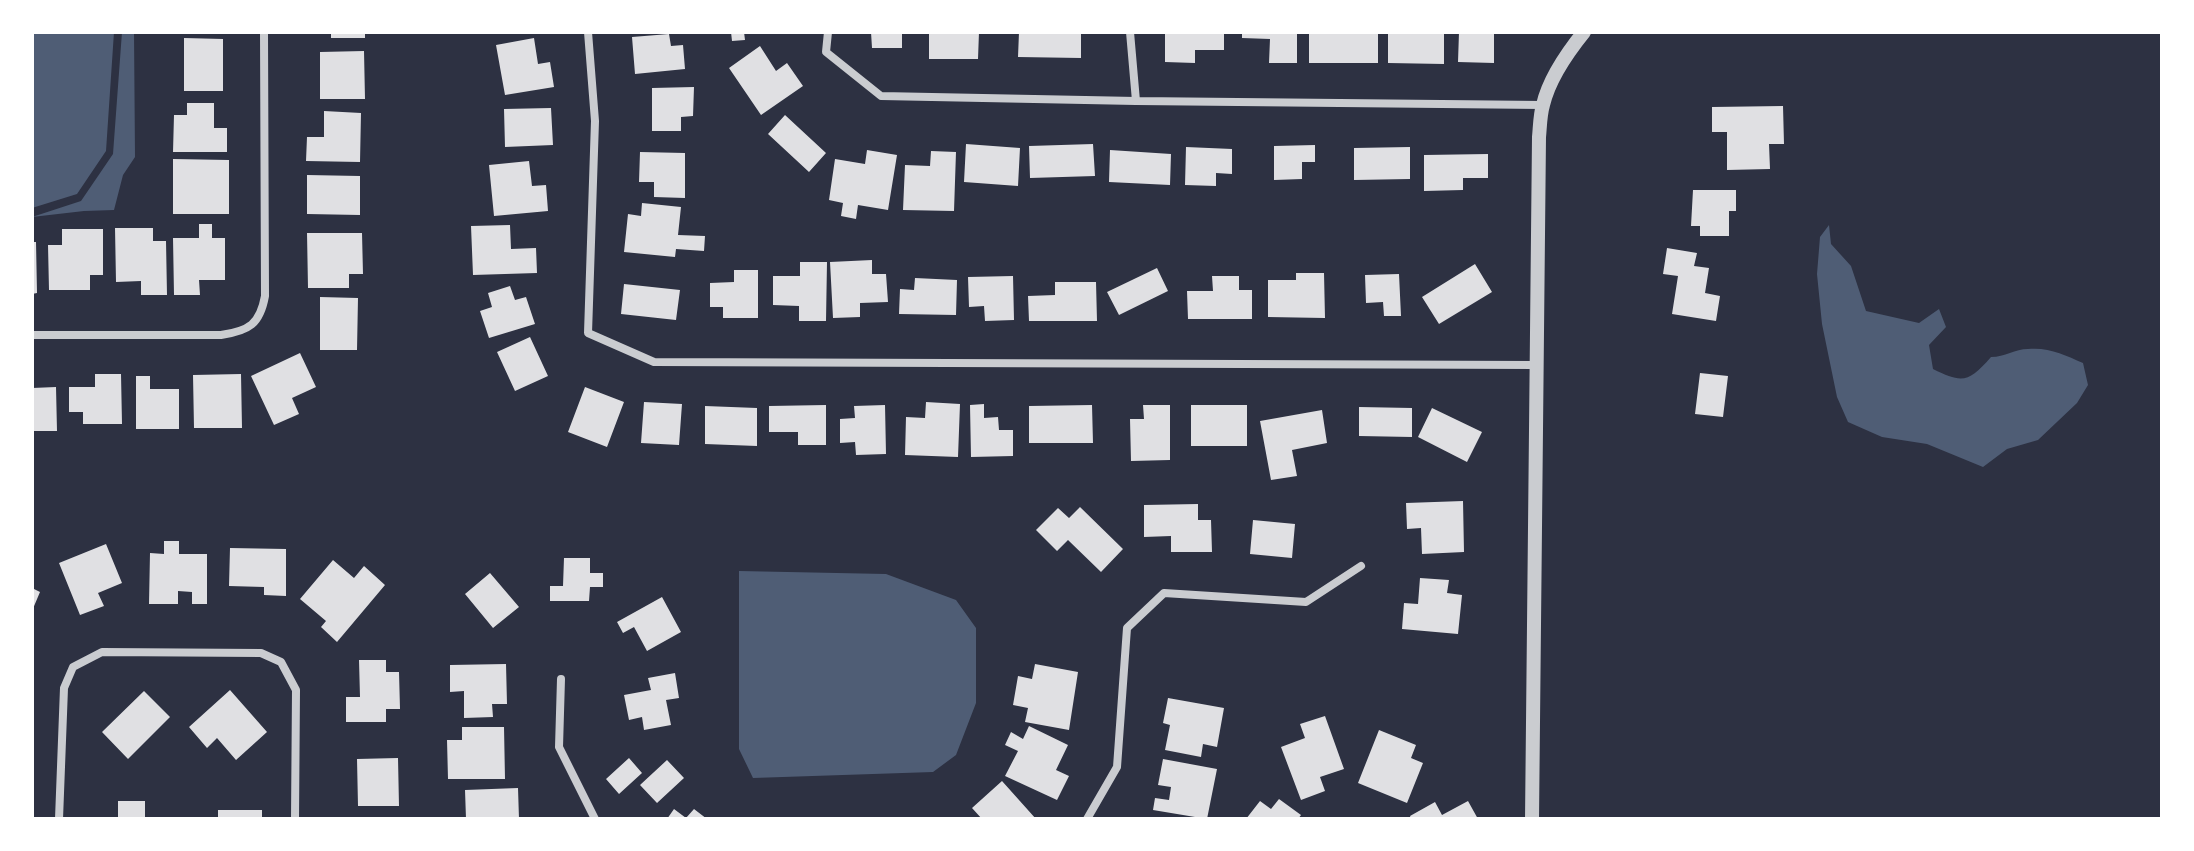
<!DOCTYPE html>
<html>
<head>
<meta charset="utf-8">
<style>
  body { margin:0 }
  #map { position:relative; width:2194px; height:851px; overflow:hidden; background:#2d3142; font-family:Lato,sans-serif }
  canvas { display:block }
  .frame { position:absolute; inset:0; border:34px solid #fff; pointer-events:none }
</style>
</head>
<body>
<div id="map">
<canvas width="2194" height="851"></canvas>
<div class="frame"></div>
</div>
<script>
const ctx = document.querySelector('canvas').getContext('2d');
ctx.lineJoin = 'round';
function fillPath(path, color) { ctx.fillStyle = color; ctx.fill(path, 'evenodd'); }
function stroke(path, color, width, dash) { ctx.strokeStyle = color; ctx.lineWidth = width; ctx.lineCap = dash ? 'butt' : 'round'; ctx.setLineDash(dash || []); ctx.stroke(path); }
const water = new Path2D(`
  M32 32H114L106 151 77 194 32 208Z
  M122 32H134L135 157 123 175 114 210 84 211 32 217 81 201 113 154Z
  M1829 225 1831 244 1851 266 1866 311 1919 323 1939 309 1946 327 1929 345 1933 369C1963 384 1969 382 1991 357 2005 357 2015 349 2028 349 2049 347 2065 355 2083 363L2088 385 2077 403 2038 440 2007 449 1983 467 1927 444 1882 437 1848 422 1837 397 1822 324 1817 274 1820 237Z
  M739 571 886 574 956 600 976 628V703L956 755 933 772 753 778 739 749Z`);
const building = new Path2D(`
  M331 32H365V38H331Z
  M731 32H744L745 40 732 41Z
  M871 32H902V48H872Z
  M929 32H979L978 59H929Z
  M1019 32H1081V58L1018 57Z
  M1165 32H1224V50H1195V63L1165 62Z
  M1242 32H1297V63H1269L1270 39 1242 38Z
  M1309 32H1378V63H1309Z
  M1388 32H1444V64L1388 63Z
  M1459 32H1494V63L1458 62Z
  M669 34 671 46 683 45 685 69 635 74 632 37Z
  M184 38 223 39V91H184Z
  M534 38 538 64 550 62 554 87 505 95 496 45Z
  M760 46 776 71 787 63 803 86 761 115 729 68Z
  M364 51 365 99H320V52Z
  M694 87 693 116 681 117V131H652V88Z
  M187 103H214V128H227V152H173L174 115H187Z
  M1783 106 1784 144H1769L1770 169 1727 170V132H1712V107Z
  M551 108 553 145 505 147 504 109Z
  M324 111 361 113 360 162 306 161 307 137H324Z
  M785 115 826 153 809 172 768 134Z
  M966 144 1020 148 1018 186 964 182Z
  M1093 144 1095 176 1030 178 1029 146Z
  M1315 145V162H1302V179L1274 180V146Z
  M1186 147 1232 149V174L1216 173V186L1185 185Z
  M1410 147V179L1354 180V148Z
  M867 150 897 155 888 210 858 205 856 219 841 216 843 203 829 200 835 159 865 164Z
  M1110 150 1171 154 1170 185 1109 182Z
  M931 151 956 152 954 211 903 210 905 165 930 166Z
  M640 152 685 153V198L654 197V182H639Z
  M1488 154V178H1463V190L1424 191V155Z
  M173 159 229 160V214H173Z
  M529 161 532 186 546 185 548 211 494 216 489 165Z
  M307 175 360 176V215L307 214Z
  M1693 190H1736V211H1729V236H1700V226H1691Z
  M642 203 681 207 678 235 705 236 704 251 676 249 675 257 624 252 628 214 641 216Z
  M199 224H212V238H225V280H199L200 295H174L173 238H199Z
  M510 225 511 249 536 248 537 273 473 275 471 226Z
  M115 228H153V241H166L167 295H141V281L116 282Z
  M62 229H103V275H90V290H49L48 245H62Z
  M307 233H362L363 274H349V288H308Z
  M32 242H36L37 293 32 294Z
  M1667 248 1697 253 1694 266 1709 268 1705 293 1720 296 1716 321 1672 314 1678 276 1663 274Z
  M872 260V274H886L888 302 860 303V317L833 318 830 262Z
  M800 262H827L826 321H799V306L773 305V276H800Z
  M1475 264 1492 292 1439 324 1422 297Z
  M1157 268 1168 291 1119 315 1107 292Z
  M734 270H758V318H723V307H710V283L734 282Z
  M1296 273H1324L1325 318 1268 317V280H1296Z
  M1399 274 1401 316H1384L1383 302 1366 303 1365 275Z
  M1013 276 1014 320 985 321 984 306 969 307 968 277Z
  M1212 276H1239V290H1252V319H1188L1187 291H1213Z
  M915 278 957 280 956 315 899 314 900 289 914 290Z
  M1055 282H1096L1097 321H1029L1028 296 1055 295Z
  M624 284 680 290 676 320 621 314Z
  M510 286 515 300 526 297 535 324 489 338 480 311 492 307 488 293Z
  M320 297 358 298 357 350H320Z
  M530 337 548 376 515 391 497 352Z
  M300 353 316 387 292 398 299 414 274 425 251 376Z
  M1700 373 1728 376 1723 417 1695 414Z
  M95 374H121L122 424H83V412H69V387H95Z
  M241 374 242 428H194L193 375Z
  M136 376H150V389H179V429H136Z
  M56 387 57 431H32V388Z
  M585 387 624 402 607 447 568 432Z
  M644 402 682 404 679 445 641 443Z
  M926 402 960 404 958 457 905 455 906 417 925 418Z
  M984 404V418L998 417 999 430H1013V456L971 457 970 405Z
  M826 405V445H798V432H769V406Z
  M885 405 886 454 856 455 855 442 840 443V419L855 418 854 406Z
  M1092 405 1093 443H1029V406Z
  M1143 405H1170V460L1131 461 1130 419H1144Z
  M1191 405H1247V446H1191Z
  M705 406 757 408V446L705 444Z
  M1359 407 1412 408V437L1359 436Z
  M1432 408 1482 432 1467 462 1418 437Z
  M1322 410 1327 443 1292 450 1297 476 1271 480 1260 421Z
  M1463 501 1464 552 1422 554 1421 528 1407 529 1406 503Z
  M1198 504V520H1211L1212 552H1171V536L1144 537V505Z
  M1080 507 1123 549 1101 572 1068 540 1057 551 1036 530 1058 508 1069 518Z
  M1253 520 1295 524 1292 558 1250 554Z
  M164 541H179V554H207V604H192V592L178 591V604H149L150 553 164 554Z
  M106 544 122 583 98 593 104 606 80 615 59 563Z
  M230 548 286 549V596L264 595V587L229 586Z
  M564 558H590V573H603V587H590L589 601H550V586H563Z
  M333 560 354 578 364 566 385 585 337 642 321 627 326 621 300 599Z
  M490 573 519 607 493 628 465 594Z
  M1420 578 1449 580 1447 593 1462 595 1458 634 1402 629 1404 603 1418 604Z
  M32 588 40 592 32 611Z
  M662 597 681 632 647 651 634 627 623 633 617 622Z
  M359 660H386V672H399L400 709H386V722H346V697H360Z
  M506 664 507 704H492L493 717 464 718V691L450 692V665Z
  M1035 664 1078 672 1069 730 1025 722 1028 708 1013 705 1018 676 1032 679Z
  M675 673 679 698 666 700 671 725 644 730 642 717 629 720 624 695 651 690 648 678Z
  M230 690 267 732 236 760 217 738 207 748 189 727Z
  M144 691 170 717 128 759 102 732Z
  M1168 698 1224 708 1217 747 1203 744 1201 757 1165 750 1170 725 1163 723Z
  M1325 716 1344 769 1320 777 1325 791 1301 800 1281 747 1305 738 1300 724Z
  M1029 726 1068 745 1056 770 1069 776 1057 800 1005 776 1018 751 1005 745 1011 732 1023 739Z
  M462 727H504L505 779H448L447 740H462Z
  M1379 730 1416 745 1411 758 1423 763 1407 803 1358 783Z
  M398 758 399 806H358L357 759Z
  M629 758 642 773 619 794 606 779Z
  M1163 759 1217 769 1207 819 1153 810 1155 798 1169 800 1171 787 1158 785Z
  M667 760 684 778 657 803 640 785Z
  M1002 781 1036 819H982L972 808Z
  M518 788 519 819H466L465 790Z
  M1279 799 1301 815 1298 819H1246L1260 801 1271 809Z
  M118 801H145V819H118Z
  M1468 801 1478 819H1411L1410 816 1435 802 1442 815Z
  M674 809 686 818 694 809 707 819H667Z
  M218 810H262V819H218Z`);
const minor = new Path2D(`
  M588 32 595 121 588 333 654 362 1536 365
  M828 32 826 52 881 96 1136 101 1543 105
  M1130 32 1136 101
  M32 335H221C249 331 260 324 265 296L264 32
  M561 679 559 747 595 819
  M59 819 64 688 73 667 102 652 261 653 281 662 296 690 295 819
  M1087 819 1117 767 1127 628 1164 593 1306 602 1361 566`);
const tertiary = new Path2D(`
  M1532 819 1539 137C1540 127 1540 115 1543 105 1549 79 1567 53 1584 32`);
fillPath(water, '#4f5d75');
fillPath(building, '#e0e0e3');
stroke(minor, '#caccd0', 8);
stroke(tertiary, '#caccd0', 14);
</script>
</body>
</html>
